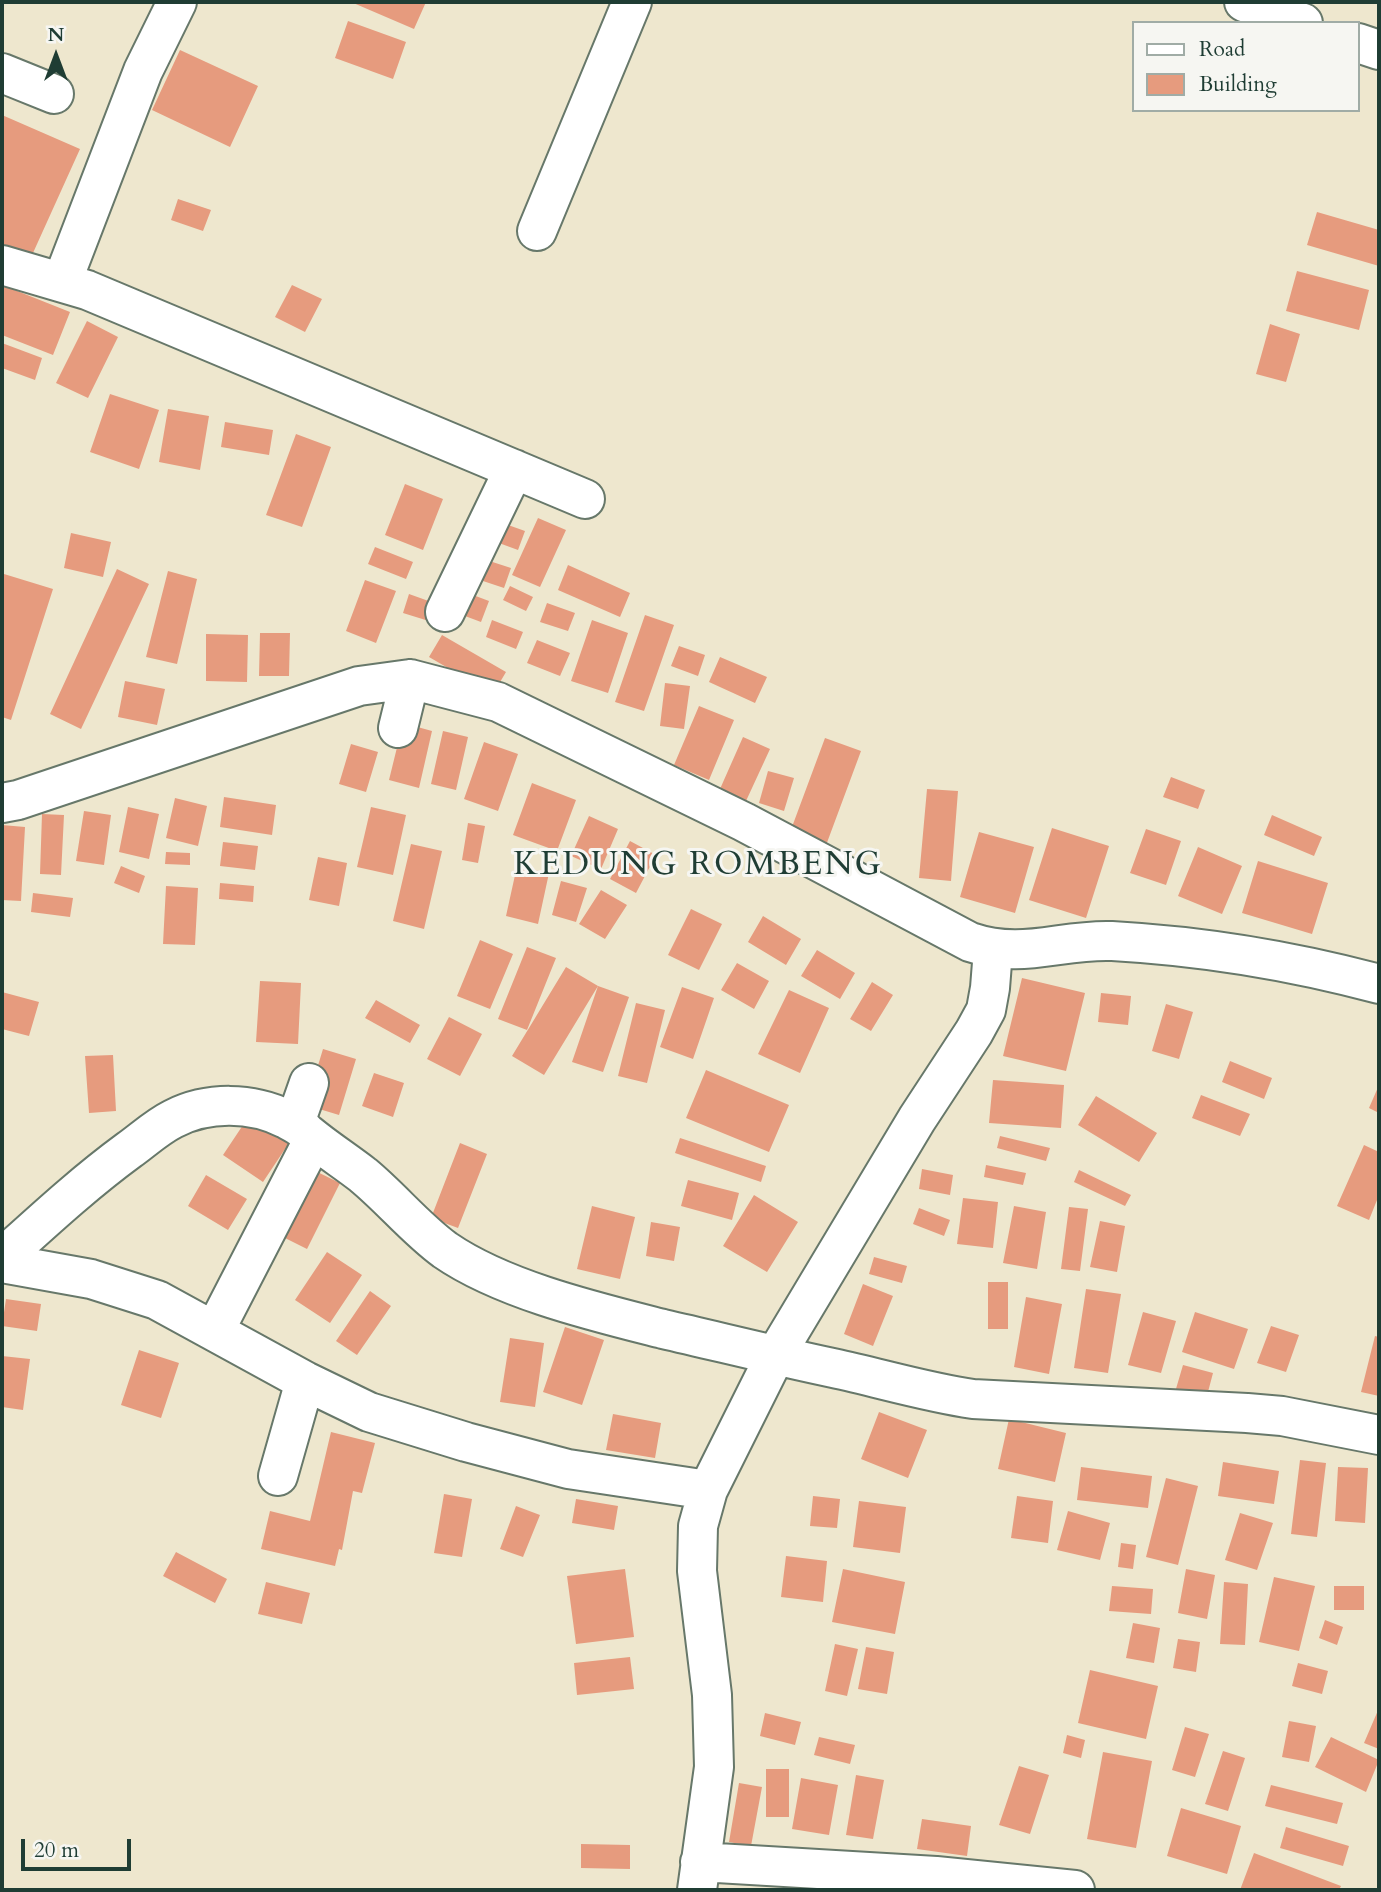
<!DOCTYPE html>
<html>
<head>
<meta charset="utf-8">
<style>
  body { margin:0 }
  #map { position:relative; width:1381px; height:1892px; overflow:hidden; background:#eee7ce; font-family:Cardo,serif }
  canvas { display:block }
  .frame { position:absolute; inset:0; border:4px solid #1f3d34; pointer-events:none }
  .legend { position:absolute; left:1132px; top:21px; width:228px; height:91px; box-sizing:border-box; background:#f6f6f2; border:2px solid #a0aca6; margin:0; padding:9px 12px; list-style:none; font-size:21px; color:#1f3d34 }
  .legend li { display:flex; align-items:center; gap:14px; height:35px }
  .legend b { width:35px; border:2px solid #a0aca6 }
  .north { position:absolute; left:21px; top:21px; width:70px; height:70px; -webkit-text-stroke:5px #f6f6f2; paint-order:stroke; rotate:0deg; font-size:19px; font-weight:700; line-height:28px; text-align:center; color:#1f3d34 }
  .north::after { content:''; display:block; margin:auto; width:24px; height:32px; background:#1f3d34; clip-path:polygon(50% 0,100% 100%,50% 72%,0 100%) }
  .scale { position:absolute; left:21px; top:1839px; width:110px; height:32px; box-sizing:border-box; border:4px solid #1f3d34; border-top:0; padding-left:9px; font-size:21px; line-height:24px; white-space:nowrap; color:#1f3d34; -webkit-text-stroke:5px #f6f6f2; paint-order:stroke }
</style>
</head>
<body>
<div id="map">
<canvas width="1381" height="1892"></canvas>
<div class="frame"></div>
<ul class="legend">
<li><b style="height:9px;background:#fff"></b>Road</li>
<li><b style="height:19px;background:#e69b7e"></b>Building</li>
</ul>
<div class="north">N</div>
<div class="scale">20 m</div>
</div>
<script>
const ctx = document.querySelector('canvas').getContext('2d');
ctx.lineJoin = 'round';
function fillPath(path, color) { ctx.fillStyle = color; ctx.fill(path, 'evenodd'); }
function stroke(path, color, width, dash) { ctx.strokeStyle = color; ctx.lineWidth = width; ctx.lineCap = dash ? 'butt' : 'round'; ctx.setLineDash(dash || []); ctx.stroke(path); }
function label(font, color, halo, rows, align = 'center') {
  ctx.font = font + ' Cardo,serif'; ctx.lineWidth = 6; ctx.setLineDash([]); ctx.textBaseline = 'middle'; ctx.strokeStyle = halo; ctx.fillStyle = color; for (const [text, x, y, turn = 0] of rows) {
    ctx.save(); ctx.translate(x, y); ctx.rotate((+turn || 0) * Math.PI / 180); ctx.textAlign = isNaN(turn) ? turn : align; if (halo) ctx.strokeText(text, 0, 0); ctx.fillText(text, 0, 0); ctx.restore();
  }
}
const building = new Path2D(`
  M351 2H426L414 29Z
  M348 21 406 42 393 79 335 58Z
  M180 50 258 86 230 147 152 110Z
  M2 115 80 149 28 264 2 252Z
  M178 199 211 210 203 231 171 220Z
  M1317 212 1379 230V266L1307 245Z
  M1297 271 1369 290 1359 330 1286 311Z
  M2 285 70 312 53 355 2 335Z
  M292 285 322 299 305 332 275 317Z
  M87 321 118 337 88 398 56 383Z
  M1270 324 1300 334 1286 382 1256 374Z
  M2 343 42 358 35 380 2 368Z
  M110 394 159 410 139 469 90 452Z
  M168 409 209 416 200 470 159 462Z
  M225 422 273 430 269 455 221 447Z
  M296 434 331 447 302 527 266 515Z
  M405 484 443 499 423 550 385 535Z
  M538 518 566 530 540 587 512 575Z
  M494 520 525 531 518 550 488 539Z
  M71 533 111 542 103 577 64 568Z
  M375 547 413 562 406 579 368 564Z
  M474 556 511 568 504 588 468 576Z
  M568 565 630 593 620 617 558 590Z
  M117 569 149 584 81 729 50 714Z
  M168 571 197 579 177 664 146 657Z
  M4 574 53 589 11 720 2 717V582Z
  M365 580 396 591 376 643 346 631Z
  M510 586 533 597 526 611 503 600Z
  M457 589 489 601 481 622 449 610Z
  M409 594 437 604 432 622 403 613Z
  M547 603 575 613 568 631 540 622Z
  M645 615 674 625 644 711 615 702Z
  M492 620 523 632 516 649 486 637Z
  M592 620 628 633 608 693 571 681Z
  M260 633H290L289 676H259Z
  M206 634 248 635 247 682 206 681Z
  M442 635 506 672 493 694 429 657Z
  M537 640 570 653 560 676 527 663Z
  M679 646 705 655 698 676 671 666Z
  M720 657 767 677 755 703 709 682Z
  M125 681 165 689 157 725 118 717Z
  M665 683 690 686 684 729 660 726Z
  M699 706 734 720 709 780 674 765Z
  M403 723 432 731 419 788 389 780Z
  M443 731 468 737 456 790 431 784Z
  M743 737 770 749 746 801 720 789Z
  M825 738 861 751 825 848 789 835Z
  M484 742 518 754 498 811 464 799Z
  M351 744 378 752 366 792 339 784Z
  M768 771 794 778 784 811 759 803Z
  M1171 777 1205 790 1198 809 1163 797Z
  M532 783 576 800 557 851 513 835Z
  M927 789 958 791 951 881 919 878Z
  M224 797 276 805 272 835 220 827Z
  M175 798 207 806 198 846 166 838Z
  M128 807 159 814 149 859 119 852Z
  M371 807 406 815 393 875 357 867Z
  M84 811 111 815 104 865 76 861Z
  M42 814 64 815 61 875 40 874Z
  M1272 815 1322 837 1314 856 1264 835Z
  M589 816 618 829 601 869 571 856Z
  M468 823 485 826 478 863 462 860Z
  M2 825 25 827 21 901 2 900Z
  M1052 828 1109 846 1086 918 1029 900Z
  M1146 829 1181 841 1166 885 1130 873Z
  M979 832 1034 847 1015 913 960 897Z
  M630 841 656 855 636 893 610 879Z
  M223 842 258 846 255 870 220 866Z
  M411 844 442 851 424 929 393 921Z
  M1198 847 1242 866 1222 914 1178 896Z
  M166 852 190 853V865L165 864Z
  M318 857 347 863 339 906 309 900Z
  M1258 861 1328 883 1312 934 1242 913Z
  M121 866 145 876 139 893 114 883Z
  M517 866 549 873 538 924 506 916Z
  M561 881 587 888 576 922 552 915Z
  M220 883 254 886 253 902 219 899Z
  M166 886 198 888 195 945 163 944Z
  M601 890 627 905 605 939 579 924Z
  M33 893 73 898 70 917 31 912Z
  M691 909 722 924 699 970 668 955Z
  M763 916 801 939 786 965 748 942Z
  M480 940 513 954 490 1009 457 996Z
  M527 947 556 958 527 1030 498 1019Z
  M817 950 855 973 840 999 801 976Z
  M737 963 769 981 754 1009 721 990Z
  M566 967 598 986 629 997 603 1072 572 1062 598 986 544 1075 512 1056Z
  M1022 978 1085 993 1066 1071 1003 1056Z
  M260 981 301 983 298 1044 256 1042Z
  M872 982 893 995 871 1031 850 1019Z
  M682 987 714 998 693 1059 660 1047Z
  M789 990 829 1008 800 1073 758 1054Z
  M2 992 39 1002 29 1036 2 1029Z
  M1101 993 1131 996 1128 1025 1098 1022Z
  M376 1000 420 1025 410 1043 365 1018Z
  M636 1003 665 1010 647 1083 618 1076Z
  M1166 1004 1193 1012 1179 1059 1152 1051Z
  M449 1017 482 1034 460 1076 427 1059Z
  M323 1049 356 1059 339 1115 306 1105Z
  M113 1055 116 1111 89 1113 85 1056Z
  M1230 1061 1272 1078 1264 1099 1222 1082Z
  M706 1070 789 1105 769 1152 686 1118Z
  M374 1073 404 1083 393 1117 362 1106Z
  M993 1080 1064 1085 1061 1128 989 1123Z
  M1379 1085V1113L1369 1108Z
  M1201 1095 1250 1114 1240 1136 1192 1118Z
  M1096 1096 1157 1133 1139 1162 1078 1125Z
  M249 1116 289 1143 263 1182 223 1155Z
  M1000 1136 1050 1148 1046 1161 997 1148Z
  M680 1138 766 1166 761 1182 675 1153Z
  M460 1143 487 1154 458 1228 431 1218Z
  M1364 1145 1379 1152V1195L1369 1220 1337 1206Z
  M986 1165 1026 1173 1023 1185 984 1177Z
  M305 1166 340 1183 307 1249 273 1232Z
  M922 1169 953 1175 950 1195 919 1189Z
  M1079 1170 1131 1195 1125 1206 1074 1182Z
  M206 1175 247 1199 228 1230 188 1206Z
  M688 1180 739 1193 732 1220 681 1206Z
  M754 1195 798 1222 767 1272 723 1246Z
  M963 1198 998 1202 993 1248 957 1244Z
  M592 1206 635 1217 620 1279 577 1269Z
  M1014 1206 1046 1212 1037 1269 1003 1263Z
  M1069 1207 1088 1209 1080 1271 1061 1269Z
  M919 1208 950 1220 944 1236 913 1224Z
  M1100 1221 1125 1226 1117 1272 1090 1267Z
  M651 1222 680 1227 674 1261 646 1256Z
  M327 1252 362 1275 330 1323 295 1300Z
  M874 1257 907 1266 902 1283 869 1274Z
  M988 1282H1008V1329H988Z
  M863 1284 893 1296 873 1346 844 1334Z
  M1086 1289 1121 1294 1108 1373 1074 1368Z
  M370 1291 391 1306 357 1355 336 1341Z
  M1026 1297 1062 1304 1049 1374 1014 1367Z
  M6 1299 41 1304 37 1331 2 1326Z
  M1143 1312 1176 1321 1161 1373 1128 1365Z
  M1195 1312 1248 1329 1234 1369 1182 1352Z
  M1271 1326 1299 1335 1286 1372 1257 1363Z
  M565 1327 604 1340 582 1405 543 1392Z
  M1375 1336 1379 1337V1396L1361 1392Z
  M510 1338 544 1343 535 1407 500 1402Z
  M139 1350 179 1363 161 1418 121 1405Z
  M2 1356 30 1359 23 1410 2 1407Z
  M1183 1365 1213 1373 1204 1407 1173 1399Z
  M879 1412 927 1430 908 1478 861 1459Z
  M613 1414 661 1423 655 1458 606 1450Z
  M1009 1419 1066 1433 1055 1482 998 1469Z
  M331 1432 375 1443 362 1493 353 1491 342 1550 339 1549 335 1566 261 1549 270 1511 310 1521Z
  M1300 1460 1326 1463 1317 1537 1291 1534Z
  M1223 1462 1279 1471 1274 1504 1218 1496Z
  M1081 1467 1152 1476 1148 1508 1077 1500Z
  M1338 1467 1368 1468 1365 1523 1335 1521Z
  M1166 1478 1198 1486 1178 1565 1146 1557Z
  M444 1494 472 1499 462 1557 434 1553Z
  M813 1496 840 1499 837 1528 810 1526Z
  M1017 1496 1053 1501 1048 1543 1011 1538Z
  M576 1499 618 1506 614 1530 572 1523Z
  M859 1501 906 1507 900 1553 853 1547Z
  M516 1506 540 1515 523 1557 500 1549Z
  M1068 1511 1110 1523 1100 1560 1057 1550Z
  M1240 1513 1273 1523 1257 1570 1225 1560Z
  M1121 1543 1136 1545 1133 1569 1118 1567Z
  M176 1552 227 1579 215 1603 163 1576Z
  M786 1556 827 1561 823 1602 781 1597Z
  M625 1569 634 1637 576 1644 567 1576Z
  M843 1569 905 1582 895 1634 832 1622Z
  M1186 1569 1215 1575 1207 1619 1178 1613Z
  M1274 1577 1315 1586 1299 1651 1259 1642Z
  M266 1582 310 1593 302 1624 258 1614Z
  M1224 1582 1248 1584 1245 1645 1220 1644Z
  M1112 1586 1153 1589 1151 1614 1109 1611Z
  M1334 1586H1364V1610H1334Z
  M1325 1620 1343 1627 1337 1645 1319 1638Z
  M1133 1623 1160 1628 1154 1663 1126 1658Z
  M1178 1639 1200 1642 1196 1672 1173 1668Z
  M835 1644 858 1649 847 1696 825 1691Z
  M866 1647 894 1652 887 1694 858 1689Z
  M630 1657 634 1689 577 1695 574 1663Z
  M1298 1663 1328 1671 1322 1694 1292 1686Z
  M1090 1670 1158 1686 1146 1739 1078 1723Z
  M1379 1708V1749L1364 1743Z
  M765 1713 801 1722 795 1745 760 1736Z
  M1289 1721 1316 1726 1309 1762 1282 1757Z
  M1185 1727 1209 1734 1195 1777 1172 1770Z
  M1067 1735 1085 1740 1081 1758 1063 1753Z
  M819 1737 855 1745 850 1764 814 1755Z
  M1331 1737 1379 1760 1366 1792 1315 1767Z
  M1223 1751 1245 1758 1228 1811 1205 1804Z
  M1103 1752 1152 1761 1136 1848 1087 1839Z
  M1019 1766 1049 1775 1030 1834 999 1825Z
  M766 1769H789V1817H766Z
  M856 1775 884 1780 873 1839 846 1835Z
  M801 1778 838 1785 829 1835 792 1829Z
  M739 1783 762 1787 751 1846 729 1842Z
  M1271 1785 1343 1803 1337 1824 1265 1806Z
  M1181 1808 1241 1826 1227 1874 1167 1856Z
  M922 1819 971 1826 967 1856 917 1849Z
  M1286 1827 1349 1846 1343 1866 1280 1848Z
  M581 1844 630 1845V1869L581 1868Z
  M1254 1853 1341 1886 1339 1890H1240Z`);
const minor = new Path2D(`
  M2 73 54 94
  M537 231 632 2
  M2 265 87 290 585 499
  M62 282 143 71 177 2
  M445 612 514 469
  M398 728 410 679
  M2 803 18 800 359 686 410 679 498 702 744 822 970 942C1023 960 1060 939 1112 941 1201 946 1293 961 1379 984
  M295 1123 309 1083
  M308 1134C326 1149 345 1161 363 1175 392 1199 415 1228 445 1250 503 1290 596 1312 663 1329 720 1342 776 1356 833 1368 880 1378 925 1392 973 1399L1247 1413 1282 1416 1379 1435
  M2 1258C43 1221 84 1183 129 1150 143 1140 157 1127 173 1119 208 1101 252 1102 286 1119 301 1127 313 1132 308 1150L215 1330
  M2 1263 91 1279 157 1300 305 1381 369 1412 466 1442 568 1469 708 1490
  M278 1476 305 1381
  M700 1862 936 1876 1075 1890
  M697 1890 714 1767 712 1695 697 1571 698 1526 708 1490 775 1356 917 1119 974 1032 986 1010 990 988 993 950`);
const major = new Path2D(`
  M1244 2 1303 23
  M1358 43 1379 50`);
const quarterNames = [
  ["KEDUNG ROMBENG",698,866]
];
fillPath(building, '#e69b7e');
stroke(minor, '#67786a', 42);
stroke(major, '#67786a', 42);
stroke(minor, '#fff', 38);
stroke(major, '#fff', 38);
ctx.letterSpacing = '2px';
label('33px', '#1f3d34', '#f6f6f2', quarterNames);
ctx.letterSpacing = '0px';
</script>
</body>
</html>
